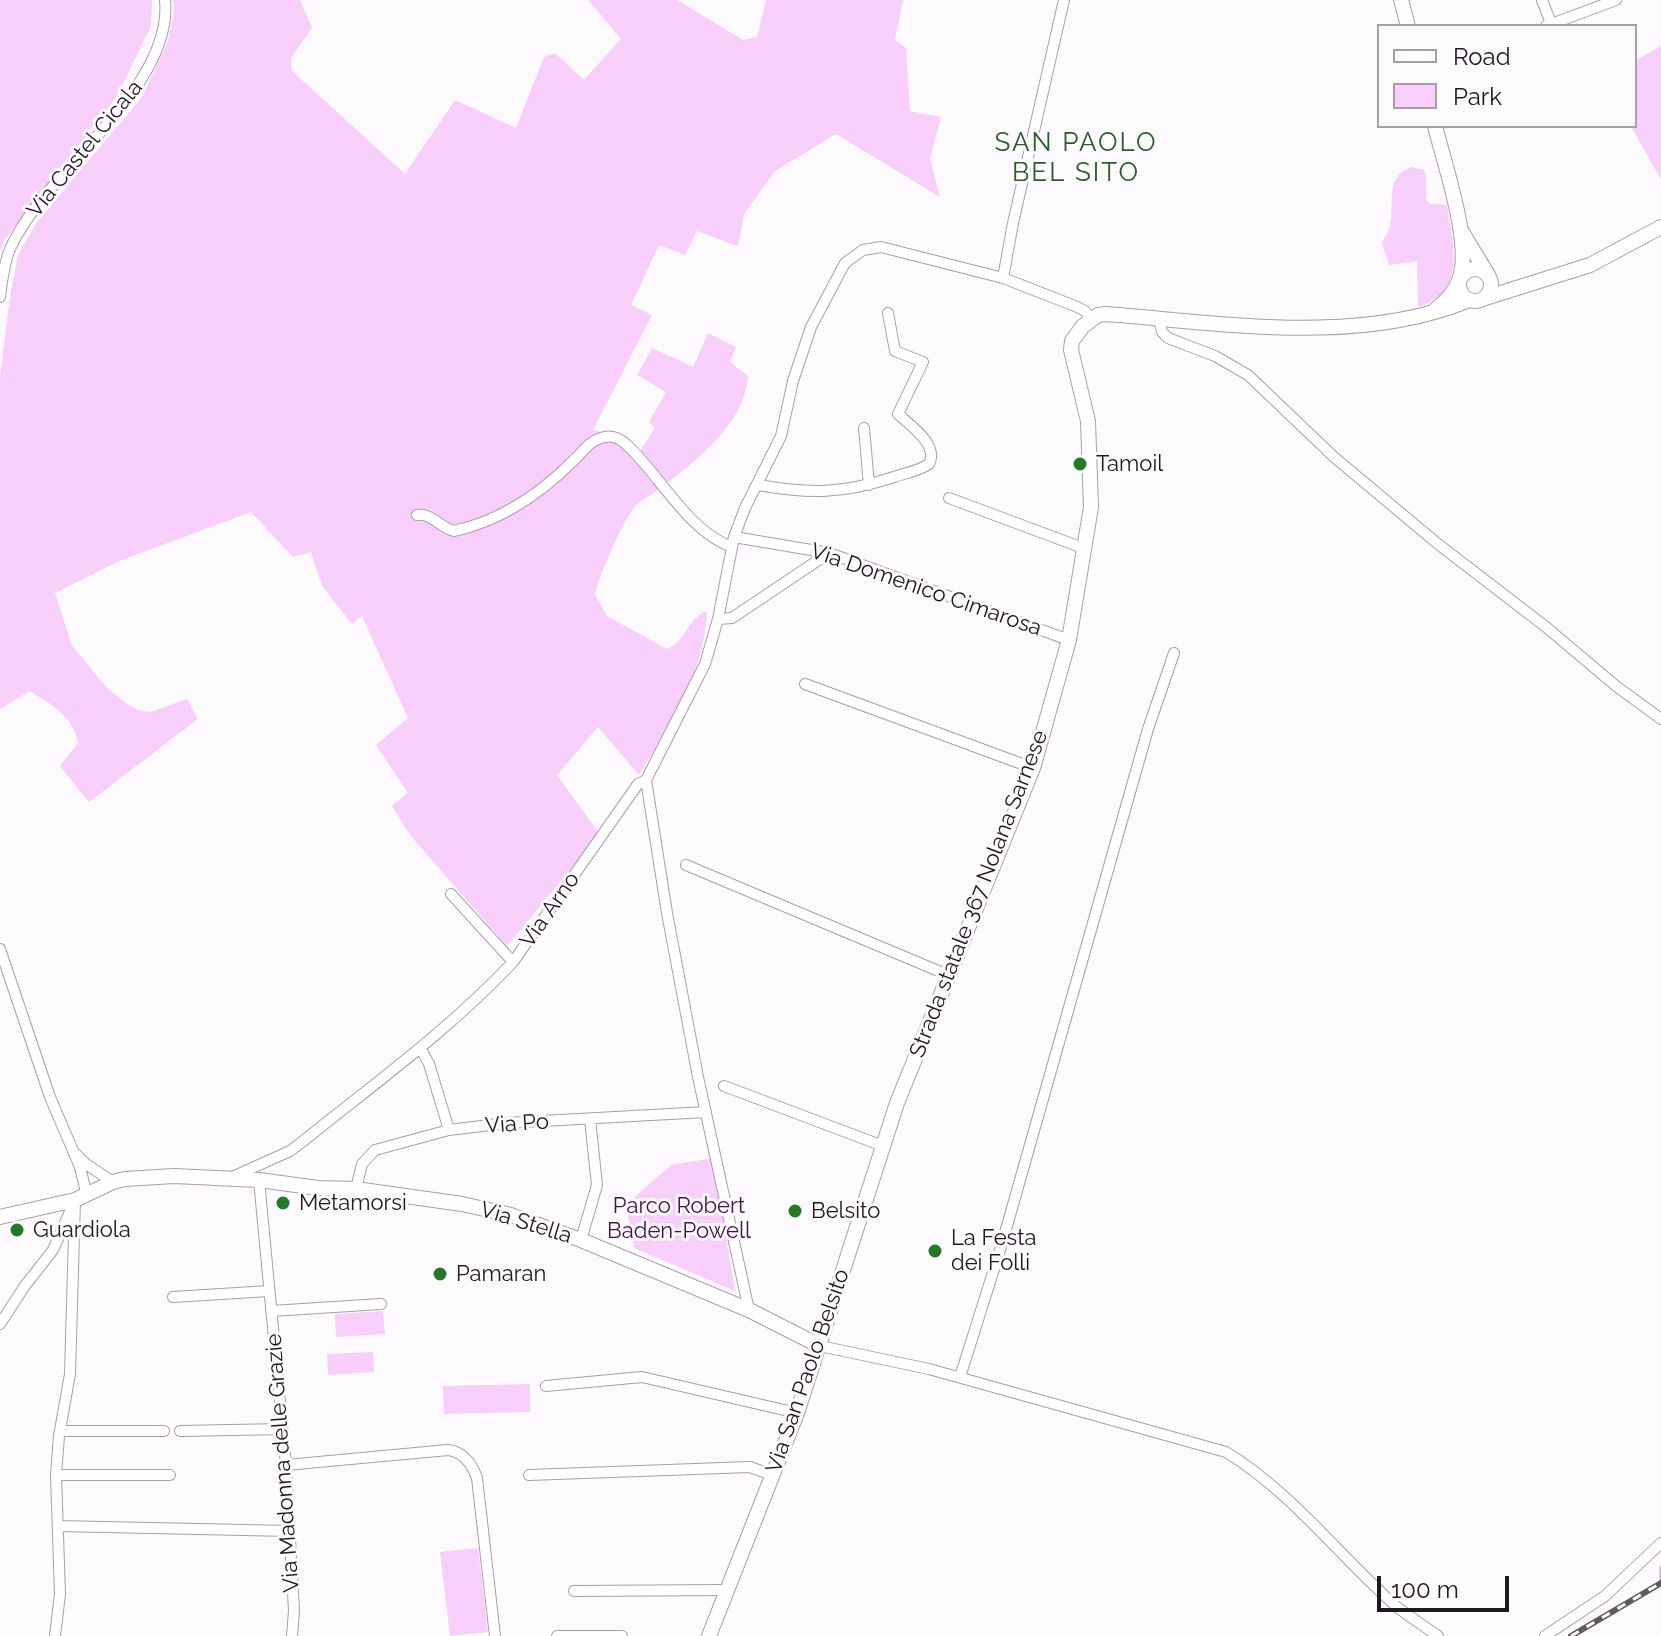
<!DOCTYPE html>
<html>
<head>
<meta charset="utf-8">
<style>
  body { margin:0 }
  #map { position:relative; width:1661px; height:1636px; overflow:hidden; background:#fdfafd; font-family:Raleway,sans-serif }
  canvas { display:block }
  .legend { position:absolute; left:1377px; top:24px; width:260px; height:104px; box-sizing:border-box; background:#fdfafd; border:2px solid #a4a0a4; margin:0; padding:10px 14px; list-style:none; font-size:24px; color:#1e191f }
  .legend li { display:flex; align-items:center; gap:16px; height:40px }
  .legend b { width:40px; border:2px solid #a4a0a4 }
  .scale { position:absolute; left:1377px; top:1576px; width:132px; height:36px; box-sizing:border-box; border:4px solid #1e191f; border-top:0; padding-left:10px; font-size:24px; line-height:28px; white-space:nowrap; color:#1e191f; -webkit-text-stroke:6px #fdfafd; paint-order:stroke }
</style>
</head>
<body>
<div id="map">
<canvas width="1661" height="1636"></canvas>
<ul class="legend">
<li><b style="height:10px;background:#fff"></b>Road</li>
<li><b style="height:22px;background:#f8cefb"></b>Park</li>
</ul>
<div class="scale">100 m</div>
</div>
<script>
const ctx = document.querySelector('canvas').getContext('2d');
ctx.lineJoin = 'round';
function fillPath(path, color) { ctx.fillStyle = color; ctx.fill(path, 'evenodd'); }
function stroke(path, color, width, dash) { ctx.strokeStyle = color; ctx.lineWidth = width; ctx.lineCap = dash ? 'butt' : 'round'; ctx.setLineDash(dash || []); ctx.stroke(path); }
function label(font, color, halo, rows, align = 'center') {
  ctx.font = font + ' Raleway,sans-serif'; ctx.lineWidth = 6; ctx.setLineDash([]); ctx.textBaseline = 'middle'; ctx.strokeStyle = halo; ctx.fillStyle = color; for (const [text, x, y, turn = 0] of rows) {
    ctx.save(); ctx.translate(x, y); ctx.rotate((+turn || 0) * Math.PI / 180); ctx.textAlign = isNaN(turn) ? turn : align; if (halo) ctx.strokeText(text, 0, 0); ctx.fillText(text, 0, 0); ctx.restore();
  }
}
const green = new Path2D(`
  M0 0H152L151 26 117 96 3 242 0 253Z
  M173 0H300L312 28 291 58V70L405 174 455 100 516 128 544 57 555 53 584 80 621 39 588 0H677L743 40 757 37 766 0H903L895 40 906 48 910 111 941 117 930 159 940 197 836 134 775 171 744 214 738 246 697 231 685 255 659 245 631 305 652 315 593 430 606 433 640 451 655 428 649 422 666 392 637 375 652 348 693 367 708 333 736 347 730 362 748 376C745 424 694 463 658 490 652 495 643 499 637 504 623 519 600 574 595 594L607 616 667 649C687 641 687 618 707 611 705 671 670 726 639 775L598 727 557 775 598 832 579 859 507 946 410 835 392 806 408 793 376 745 408 718 362 616 352 624 322 586 311 552 293 557 251 512 117 562 55 593 72 646 107 688 127 704 138 710 151 712 187 699 198 719 89 802 60 766 78 743C74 716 51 705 30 691L0 709V377L10 296 18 255 37 222 142 97 168 41 174 13Z
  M1661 46V180L1631 126H1635V61Z
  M1412 167 1424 170 1426 176V200L1431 204 1447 205C1452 244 1469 291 1418 307L1417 261 1389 265 1382 243C1384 236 1389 233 1390 225 1395 203 1384 176 1412 167Z
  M713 1158 735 1291 634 1248 626 1205 671 1165Z
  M383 1311 385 1334 336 1337 335 1314Z
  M373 1352 374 1372 328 1375 327 1354Z
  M530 1384V1412L444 1414 443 1386Z
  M478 1548 488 1632 450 1636 440 1552Z`);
const stream = new Path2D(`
  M1661 1567V1584`);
const street = new Path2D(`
  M1064 0 1013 223 1003 278 1075 306 1085 311 1091 319
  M1542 0 1552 26
  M1546 26 1616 0
  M0 297C2 281 4 263 10 249 44 171 174 89 165 0
  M1159 318 1162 332 1168 338 1215 356 1248 375 1334 457 1438 544 1546 627 1616 686 1661 719
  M864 428 869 485
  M758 485C810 494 842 494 894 477 905 473 919 471 929 464 939 445 911 426 898 414L923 362 895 351 888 313
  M949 498 1083 548
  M417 515C432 513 439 527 454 531 500 521 540 494 573 461 583 452 588 442 601 438 612 434 620 438 628 446 661 477 688 531 732 547
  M734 537 829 553 1069 640
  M718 619 732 618 829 553
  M805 684 1033 768
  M646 780 667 913 698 1077 749 1310
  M686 865 948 975
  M451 894 513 962
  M0 949 50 1097 80 1167 87 1196
  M421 1049 429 1064 449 1130
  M724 1086 883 1146
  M77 1155 86 1164 113 1182
  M230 1178 290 1151 302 1142C374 1084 449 1030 513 962L638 784 646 780 705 664 718 619 734 537 745 508 781 436 793 381 811 327 845 263 863 250 881 247 1003 278
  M259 1180 286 1465 294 1611 292 1636
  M356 1189 362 1164 375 1150 449 1130 506 1123 706 1112
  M581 1240 597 1185 590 1119
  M173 1297 269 1291
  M271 1311 381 1304
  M0 1324 24 1287 53 1250 72 1207
  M820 1346 929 1369 1226 1452C1293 1493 1339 1556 1397 1607 1410 1617 1424 1626 1438 1636
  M960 1377 1001 1247 1148 729 1174 653
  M546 1386 642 1377 797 1413
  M60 1431H164
  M180 1431 283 1429
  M286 1465 448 1450C464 1452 472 1464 477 1478L495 1636
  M56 1475H170
  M529 1475 750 1467 772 1475
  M58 1526 290 1531
  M574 1591 726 1590
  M55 1636 60 1594 56 1475 59 1436 70 1374 75 1200
  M557 1636H622
  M1545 1636 1605 1596 1661 1543`);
const secondary = new Path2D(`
  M1401 0 1408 26
  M1435 126C1444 163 1473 246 1459 280 1455 292 1445 302 1436 309
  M1462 232 1488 275
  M1459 285a16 16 0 1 1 32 0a16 16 0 1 1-32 0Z
  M1485 298 1590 265 1661 227
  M0 1217 75 1200 113 1182 125 1179 174 1176 259 1180 318 1188 356 1189 462 1204 511 1215 581 1240 749 1310 820 1346
  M709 1636 797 1413 897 1103 1033 768 1069 640 1091 507 1088 421 1071 350 1072 341 1083 326 1098 315 1106 314C1223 323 1358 346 1469 300`);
const rail = new Path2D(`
  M1571 1636 1661 1583`);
const markers = [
  [1080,464,8,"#227a28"],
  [283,1203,8,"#227a28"],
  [795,1211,8,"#227a28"],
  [17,1230,8,"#227a28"],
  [935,1251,8,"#227a28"],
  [440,1274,8,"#227a28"]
];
const streetNames = [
  ["Via Castel Cicala",85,149,-51],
  ["Via Domenico Cimarosa",926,590,19],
  ["Strada statale 367 Nolana Sarnese",979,894,-69],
  ["Via Arno",550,910,-55],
  ["Via Po",517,1124,-4],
  ["Via Stella",526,1223,17],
  ["Via San Paolo Belsito",808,1371,-71],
  ["Via Madonna delle Grazie",283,1463,-94]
];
const poiNames = [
  ["Tamoil",1096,464],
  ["Metamorsi",299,1203],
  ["Belsito",811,1211],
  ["Guardiola",33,1230],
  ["La Festa",951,1238],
  ["dei Folli",951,1263],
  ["Pamaran",456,1274]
];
const parkNames = [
  ["Parco Robert",679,1206],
  ["Baden-Powell",679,1231]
];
const quarterNames = [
  ["SAN PAOLO",1076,143],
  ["BEL SITO",1076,173]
];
fillPath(green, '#f8cefb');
stroke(stream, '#d4a9d8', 3);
stroke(street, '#ab9dac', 12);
stroke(secondary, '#ab9dac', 16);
stroke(street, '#fff', 10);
stroke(secondary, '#fff', 14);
stroke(rail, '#5e5a5f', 6);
stroke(rail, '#fdfafd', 3, [9]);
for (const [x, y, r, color] of markers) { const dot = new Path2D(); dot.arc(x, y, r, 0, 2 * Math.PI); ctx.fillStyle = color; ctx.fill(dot); stroke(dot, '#fdfafd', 3); }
label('22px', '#1e191f', '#fdfafd', streetNames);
label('22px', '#1e191f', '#fdfafd', poiNames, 'left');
label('22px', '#45114a', '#fdfafd', parkNames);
ctx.letterSpacing = '2px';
label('26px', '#275d29', '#fdfafd', quarterNames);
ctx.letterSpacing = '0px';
</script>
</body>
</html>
